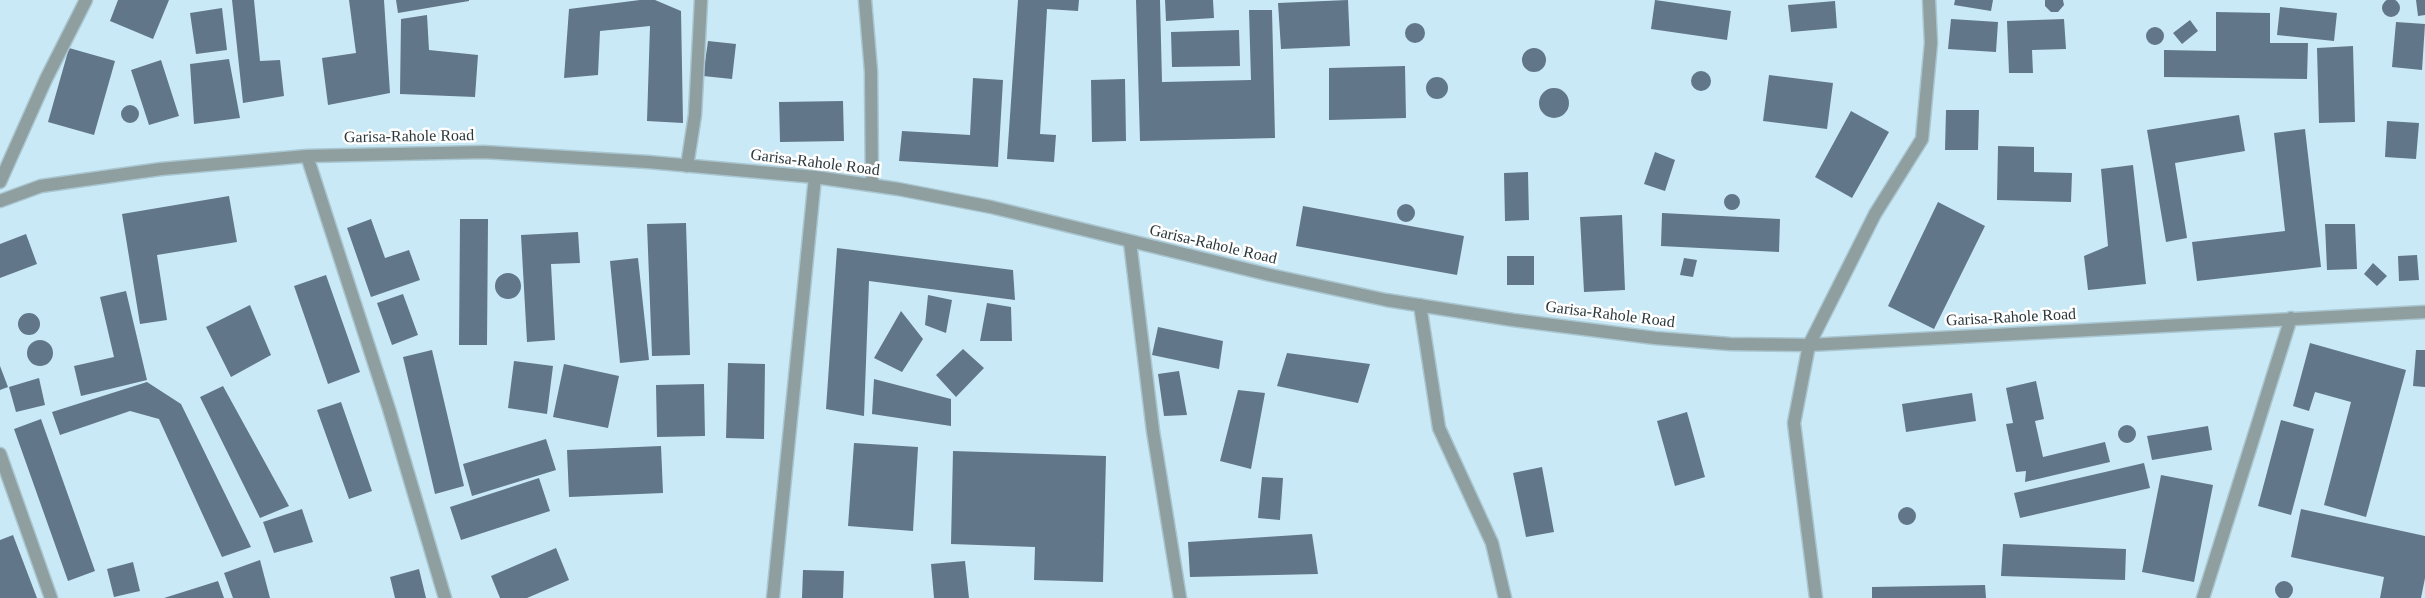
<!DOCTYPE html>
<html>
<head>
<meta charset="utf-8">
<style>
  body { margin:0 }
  canvas { display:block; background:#c9e9f6 }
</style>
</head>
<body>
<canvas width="2425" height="598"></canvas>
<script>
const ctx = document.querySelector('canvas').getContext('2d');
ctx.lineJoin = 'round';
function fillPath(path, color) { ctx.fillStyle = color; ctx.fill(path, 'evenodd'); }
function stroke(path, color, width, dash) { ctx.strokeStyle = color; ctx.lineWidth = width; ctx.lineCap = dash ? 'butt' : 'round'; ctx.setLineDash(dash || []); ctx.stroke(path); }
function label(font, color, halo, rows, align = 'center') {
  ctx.font = font + ' "Times New Roman",serif'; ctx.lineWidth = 5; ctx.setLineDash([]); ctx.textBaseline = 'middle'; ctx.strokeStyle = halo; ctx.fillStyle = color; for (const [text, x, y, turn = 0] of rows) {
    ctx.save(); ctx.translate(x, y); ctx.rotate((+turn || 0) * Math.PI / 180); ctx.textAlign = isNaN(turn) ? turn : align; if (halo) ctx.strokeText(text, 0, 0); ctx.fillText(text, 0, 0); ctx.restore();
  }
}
const building = new Path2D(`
  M2382 8a9 9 0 1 1 18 0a9 9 0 1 1-18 0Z
  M118 0H169L153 39 110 21Z
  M232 0H254L260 61 280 60 284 96 243 103Z
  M349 0H384L390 93 328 105 322 58 356 53Z
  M396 0H469V1L398 13Z
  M640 0H655L681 11 683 123 647 121 650 26 600 31 598 75 564 78 569 9Z
  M1018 0H1079L1078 11 1047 9 1040 134 1056 135 1054 162 1007 159Z
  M1136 0H1160L1162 82 1251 80 1249 10H1272L1275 138 1140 141Z
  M1165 0H1213L1214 18 1166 21Z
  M1348 0 1350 46 1281 49 1278 3Z
  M1655 0 1731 11 1727 40 1651 29Z
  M1955 0H1993L1991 11 1954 5Z
  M2045 0H2063L2064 5 2058 12H2051L2045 6Z
  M2416 0H2425V15L2418 16Z
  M1835 1 1837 28 1791 32 1788 5Z
  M2280 7 2337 13 2334 41 2277 35Z
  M222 8 227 50 196 54 190 13Z
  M2216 12 2270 13V43H2308L2307 79 2164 77V50L2216 51Z
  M427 15 429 50 478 55 475 97 400 94 401 19Z
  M1951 19 1998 22 1996 52 1948 49Z
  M2064 19 2066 49 2032 50 2033 73H2009L2007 21Z
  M2190 20 2198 31 2182 44 2173 33Z
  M2396 22 2425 24 2422 70 2392 67Z
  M1405 33a10 10 0 1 1 20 0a10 10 0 1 1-20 0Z
  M2146 36a9 9 0 1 1 18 0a9 9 0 1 1-18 0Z
  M1239 30 1240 66 1172 67 1171 32Z
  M708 41 736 44 732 79 703 76Z
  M2353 46 2355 122 2319 123 2317 48Z
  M69 48 115 61 94 135 48 122Z
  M1522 60a12 12 0 1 1 24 0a12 12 0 1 1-24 0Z
  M229 59 240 118 194 124 190 64Z
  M161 60 179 116 149 125 131 70Z
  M1405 66 1406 118 1329 120V68Z
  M1691 81a10 10 0 1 1 20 0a10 10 0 1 1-20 0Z
  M1769 75 1833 83 1827 129 1763 121Z
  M1426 88a11 11 0 1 1 22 0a11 11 0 1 1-22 0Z
  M973 78 1003 80 998 167 899 161 902 131 970 135Z
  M1125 79 1126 141 1092 142 1091 80Z
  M1539 103a15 15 0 1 1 30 0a15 15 0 1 1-30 0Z
  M843 101 844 141 780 142 779 102Z
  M121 114a9 9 0 1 1 18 0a9 9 0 1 1-18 0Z
  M1946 110H1979L1978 150H1945Z
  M1851 111 1889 132 1852 198 1815 177Z
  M2239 115 2245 151 2175 163 2187 238 2166 242 2147 130Z
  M2387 121 2419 123 2416 159 2385 157Z
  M2305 129 2321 267 2197 281 2192 242 2285 231 2274 133Z
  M1998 146 2034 147V172L2072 173 2071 202 1997 200Z
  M1655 152 1675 160 1665 191 1644 184Z
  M2133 165 2146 284 2088 290 2084 256 2108 246 2101 169Z
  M1528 172 1529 220 1505 221 1504 173Z
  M1724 202a8 8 0 1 1 16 0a8 8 0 1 1-16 0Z
  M229 196 237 242 157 255 167 320 140 324 122 214Z
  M1938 202 1985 226 1934 329 1888 306Z
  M1397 213a9 9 0 1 1 18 0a9 9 0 1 1-18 0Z
  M1303 206 1464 236 1457 275 1296 246Z
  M1662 213 1780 219 1779 252 1661 246Z
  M1622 215 1625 290 1584 292 1580 217Z
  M371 219 385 258 409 250 420 280 371 297 347 228Z
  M460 219H488L487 345H459Z
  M686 223 690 355 652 356 647 224Z
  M2325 224H2355L2357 269 2327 270Z
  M578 232 580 263 551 264 555 340 527 342 521 235Z
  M26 234 37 264 0 278V244Z
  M837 248 1013 270 1015 300 869 281 864 416 826 409Z
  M2417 255 2419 280 2399 281 2398 256Z
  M1507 256H1534V285H1507Z
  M638 258 649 360 620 363 610 261Z
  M1684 258 1697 260 1693 277 1680 275Z
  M2373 263 2387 276 2377 286 2364 274Z
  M495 286a13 13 0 1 1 26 0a13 13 0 1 1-26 0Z
  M326 275 360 372 328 384 294 286Z
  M126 291 147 380 81 396 74 366 114 357 100 297Z
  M403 294 418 335 392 345 377 303Z
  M928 295 952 300 946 333 925 325Z
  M987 303 1011 307 1012 341H980Z
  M250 305 271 355 231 377 206 327Z
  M901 311 923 339 902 372 874 358Z
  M18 324a11 11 0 1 1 22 0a11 11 0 1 1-22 0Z
  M1158 327 1223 341 1219 369 1152 355Z
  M27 353a13 13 0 1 1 26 0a13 13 0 1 1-26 0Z
  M2310 343 2406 370 2366 517 2324 505 2351 402 2315 392 2309 411 2293 406Z
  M963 349 984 368 956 397 936 375Z
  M432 350 464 486 435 494 403 357Z
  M2416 350H2425V387L2413 386Z
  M1287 353 1370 364 1358 403 1277 386Z
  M514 361 553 366 547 414 508 408Z
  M728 363 765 364 764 439 726 438Z
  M564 364 619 376 608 428 553 417Z
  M0 366 8 387 0 390Z
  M1179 371 1187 415 1164 416 1158 374Z
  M39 378 45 405 16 412 9 387Z
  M874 379 951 399V426L872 414Z
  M2036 381 2044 419 2035 421 2043 457 2105 442 2110 462 2025 482 2026 471 2016 472 2006 424 2013 423 2006 388Z
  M147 382 181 404 251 547 222 557 159 419 130 411 60 435 52 412Z
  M704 384 705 436 657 437 656 385Z
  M223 386 289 506 260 518 200 397Z
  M1238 390 1265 393 1251 469 1220 461Z
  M1972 393 1976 421 1906 432 1902 404Z
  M341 402 372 491 349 499 317 410Z
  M1687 412 1705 477 1675 486 1657 421Z
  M41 419 95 571 68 581 14 429Z
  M2281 420 2314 429 2291 515 2258 506Z
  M2118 434a9 9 0 1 1 18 0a9 9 0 1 1-18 0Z
  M2208 426 2212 450 2152 460 2147 436Z
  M546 439 556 470 472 496 463 464Z
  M854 443 918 447 913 531 848 526Z
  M661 446 663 493 569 497 567 450Z
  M953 451 1106 456 1103 582 1034 580 1035 547 951 544Z
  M2144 463 2150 488 2020 518 2014 493Z
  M1542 467 1554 532 1526 537 1513 473Z
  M2161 475 2213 485 2194 582 2142 572Z
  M1262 477 1283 478 1280 520 1258 518Z
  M539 478 550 511 461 540 450 507Z
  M1898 516a9 9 0 1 1 18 0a9 9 0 1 1-18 0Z
  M302 509 313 542 274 553 263 522Z
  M2301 509 2425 536V578L2421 598H2380L2384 577 2291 557Z
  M1312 534 1318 574 1190 577 1188 542Z
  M13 535 37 598H0V540Z
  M2003 544 2126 549 2125 580 2001 576Z
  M556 548 569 580 527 598H500L491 576Z
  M260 560 270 598H233L224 573Z
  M965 561 969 598H934L931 564Z
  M133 562 140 591 114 597 107 569Z
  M419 569 426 598H395L390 577Z
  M803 570 844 571 843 598H802Z
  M2275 590a9 9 0 1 1 18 0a9 9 0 1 1-18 0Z
  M218 581 224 598H164Z
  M1985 585 1986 598H1872V587Z`);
const minor = new Path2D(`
  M865 0 871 71 872 185
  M307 156 389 409 445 598
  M687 166 695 115 701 0
  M0 182 46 79 86 0
  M0 201 41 186 161 169 307 156 484 152 648 162 815 177 898 189 991 207 1270 275 1386 300 1513 320 1655 338 1730 344 1809 345 2425 312
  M1130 242 1153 431 1180 598
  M1420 305 1439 428 1492 543 1505 598
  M0 454 51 598
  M773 598 815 177
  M1816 598 1794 423 1809 345 1875 214 1922 139 1931 43 1929 0
  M2203 598 2291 318`);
const streetNames = [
  ["Garisa-Rahole Road",409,137,-1],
  ["Garisa-Rahole Road",815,163,7],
  ["Garisa-Rahole Road",1213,245,13],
  ["Garisa-Rahole Road",1610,315,7],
  ["Garisa-Rahole Road",2011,318,-3]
];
fillPath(building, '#627689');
stroke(minor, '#a9c6d1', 15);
stroke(minor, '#8f9e9e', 12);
label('16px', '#2b383c', '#fff', streetNames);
</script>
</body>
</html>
